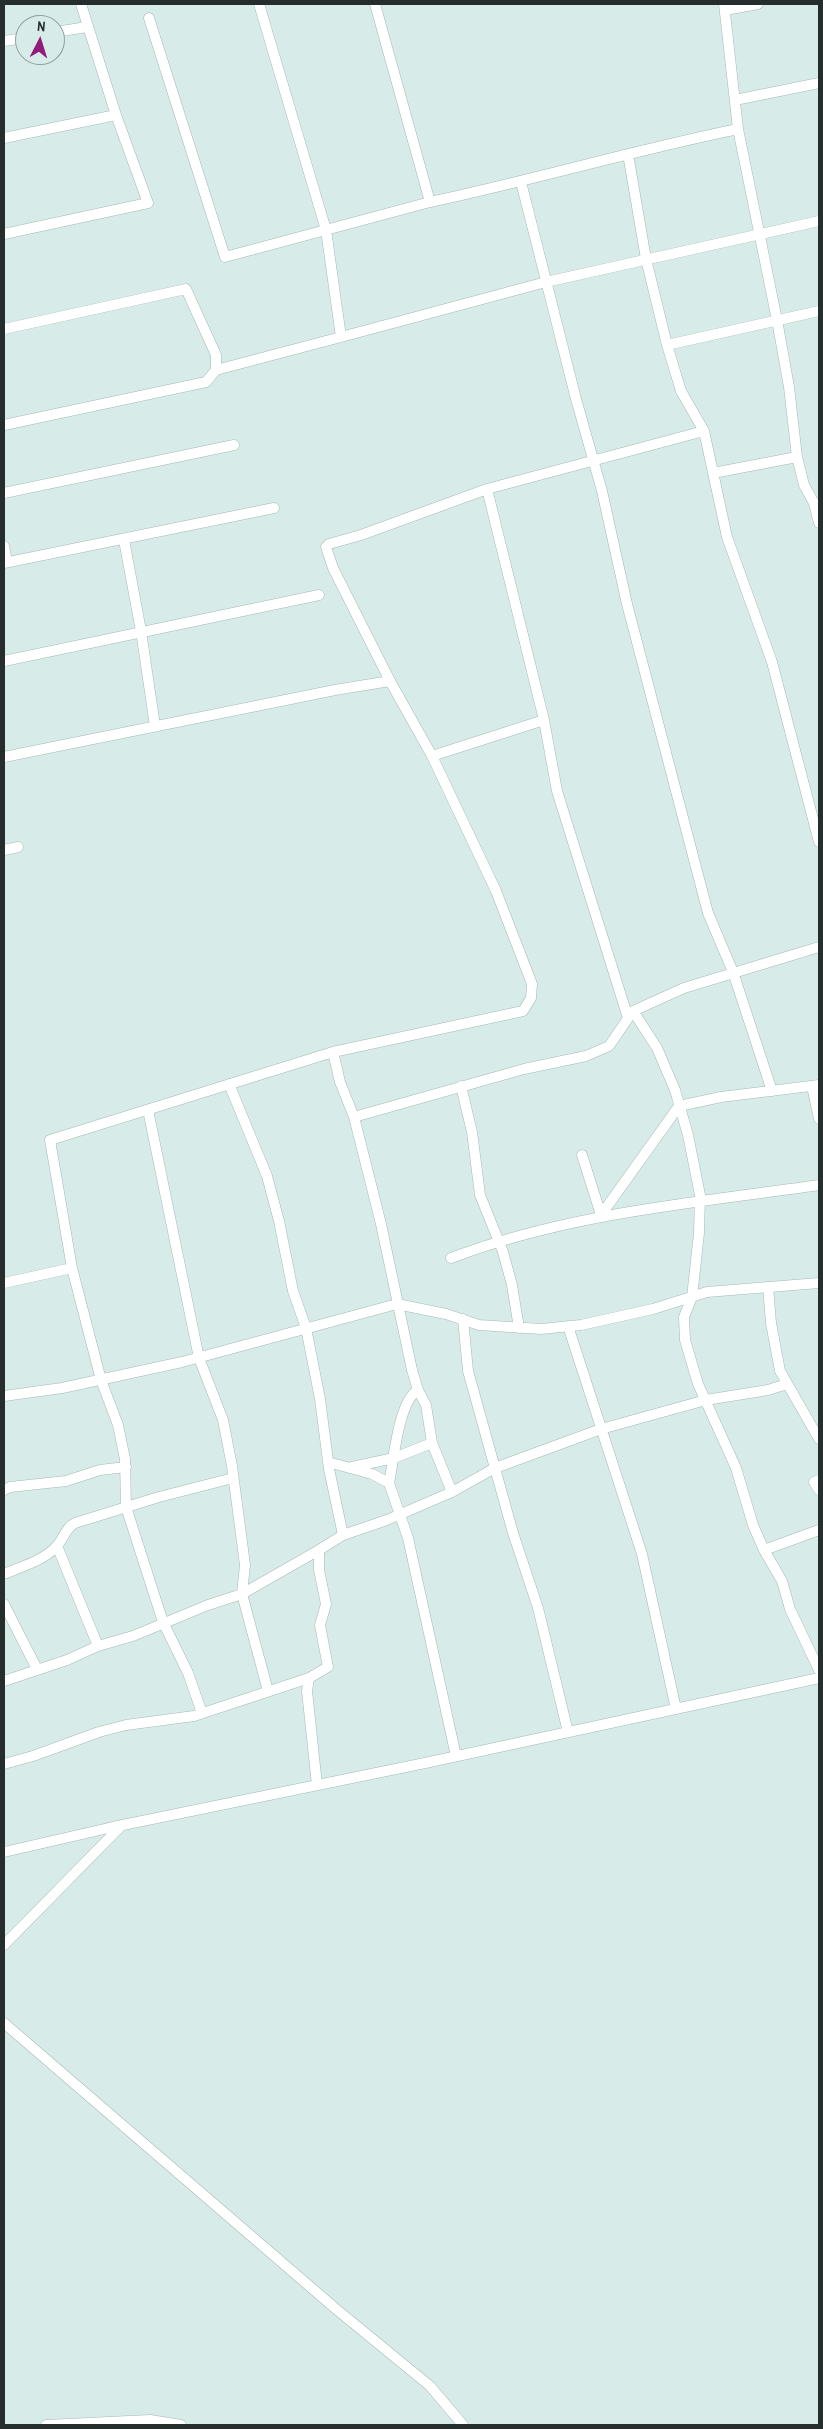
<!DOCTYPE html>
<html>
<head>
<meta charset="utf-8">
<style>
  body { margin:0 }
  #map { position:relative; width:823px; height:2429px; overflow:hidden; background:#d7ebe9; font-family:"Archivo Narrow",sans-serif }
  canvas { display:block }
  .frame { position:absolute; inset:0; border:5px solid #262e2d; pointer-events:none }
  .north { position:absolute; left:15px; top:15px; width:50px; height:50px; box-sizing:border-box; background:#d7ebe9; border:1px solid #909f9e; border-radius:50%; rotate:5deg; font-size:14px; font-weight:700; line-height:20px; text-align:center; color:#262e2d }
  .north::after { content:''; display:block; margin:auto; width:18px; height:22px; background:#921c7a; clip-path:polygon(50% 0,100% 100%,50% 72%,0 100%) }
</style>
</head>
<body>
<div id="map">
<canvas width="823" height="2429"></canvas>
<div class="frame"></div>
<div class="north">N</div>
</div>
<script>
const ctx = document.querySelector('canvas').getContext('2d');
ctx.lineJoin = 'round';
function stroke(path, color, width, dash) { ctx.strokeStyle = color; ctx.lineWidth = width; ctx.lineCap = dash ? 'butt' : 'round'; ctx.setLineDash(dash || []); ctx.stroke(path); }
const street = new Path2D(`
  M375 4 430 202C533 180 635 150 738 129
  M724 4 738 129 777 320 789 387 797 457 804 485 814 503 819 523
  M725 10 758 4
  M149 18 225 257 430 202
  M55 32 87 27
  M4 41 25 38
  M735 100 819 83
  M4 138 116 115
  M628 154 646 259 667 345 681 391 704 431 727 537 772 662 819 842
  M521 182 576 399 602 491 627 604 708 913 733 972 772 1091
  M4 234 148 203 116 115 81 4
  M4 329 186 289 216 355V370L206 382 4 425
  M341 337 546 282 819 221
  M667 345 819 311
  M216 370 341 337 326 230 259 4
  M713 473 797 457
  M487 489 544 720 557 791 628 1018
  M4 493 234 445
  M124 540 141 631 155 726
  M4 546 7 562
  M4 563 274 508
  M4 661 319 595
  M432 756 544 720
  M4 757 335 690 390 681
  M4 850 18 847
  M633 1011 657 1048 675 1090 688 1135 700 1195 699 1233 692 1297 684 1317 685 1340 698 1384 736 1468 753 1525 764 1550 782 1581 790 1609 819 1670
  M333 1052 340 1082 354 1117 381 1224 412 1370 418 1390 426 1405 432 1443 452 1492
  M461 1086 472 1132 480 1195 503 1252 512 1285 519 1328
  M812 1086 819 1119
  M354 1117 524 1069 586 1056 609 1046 633 1011 684 988 819 947
  M582 1155 601 1215
  M601 1215 679 1106 721 1097 819 1085
  M451 1258C569 1213 695 1203 819 1185
  M4 1283 72 1268
  M768 1287 771 1323 780 1371 819 1439
  M463 1319 468 1371 513 1533 538 1608 568 1732
  M568 1326 642 1554 676 1709
  M4 1396 62 1388 182 1362 397 1304 446 1314 479 1325 541 1329 581 1325 653 1309 707 1292 819 1283
  M328 1462 372 1474 389 1483 408 1538 456 1756
  M352 1467 394 1458 432 1443
  M819 1480 814 1482 819 1490
  M389 1483C394 1460 398 1402 418 1390
  M4 1490 10 1487 66 1481 100 1470 126 1467
  M343 1535 387 1520 452 1492 495 1468 601 1429 706 1400 768 1390 787 1384
  M57 1546 98 1646
  M764 1550 819 1530
  M4 1574C22 1566 41 1562 56 1547 64 1539 65 1528 75 1523L159 1497 233 1478
  M4 1604 37 1669
  M309 1678 307 1691 317 1785
  M4 1681 67 1660 98 1646 133 1636 208 1605 242 1594 245 1565 232 1466 223 1420 199 1358 148 1110
  M268 1691 242 1594 319 1550
  M202 1713 188 1673 163 1622 126 1507 125 1459 118 1425 101 1380 72 1268 50 1140 333 1052 523 1011 531 998 532 984 496 891 432 756 390 681 333 568 326 547 329 544 361 535 487 489 704 431
  M4 1764 33 1756 99 1732 126 1725 194 1716 309 1678 328 1667 320 1625 326 1604 319 1570V1550L343 1535 329 1469 320 1399 306 1328 293 1291 279 1221 267 1176 229 1084
  M4 1852 113 1827 425 1763 819 1678
  M4 1945 122 1825
  M4 2023 336 2309 430 2386 463 2425
  M46 2425 150 2420 181 2425`);
stroke(street, '#a5b9b6', 11);
stroke(street, '#fff', 10);
</script>
</body>
</html>
